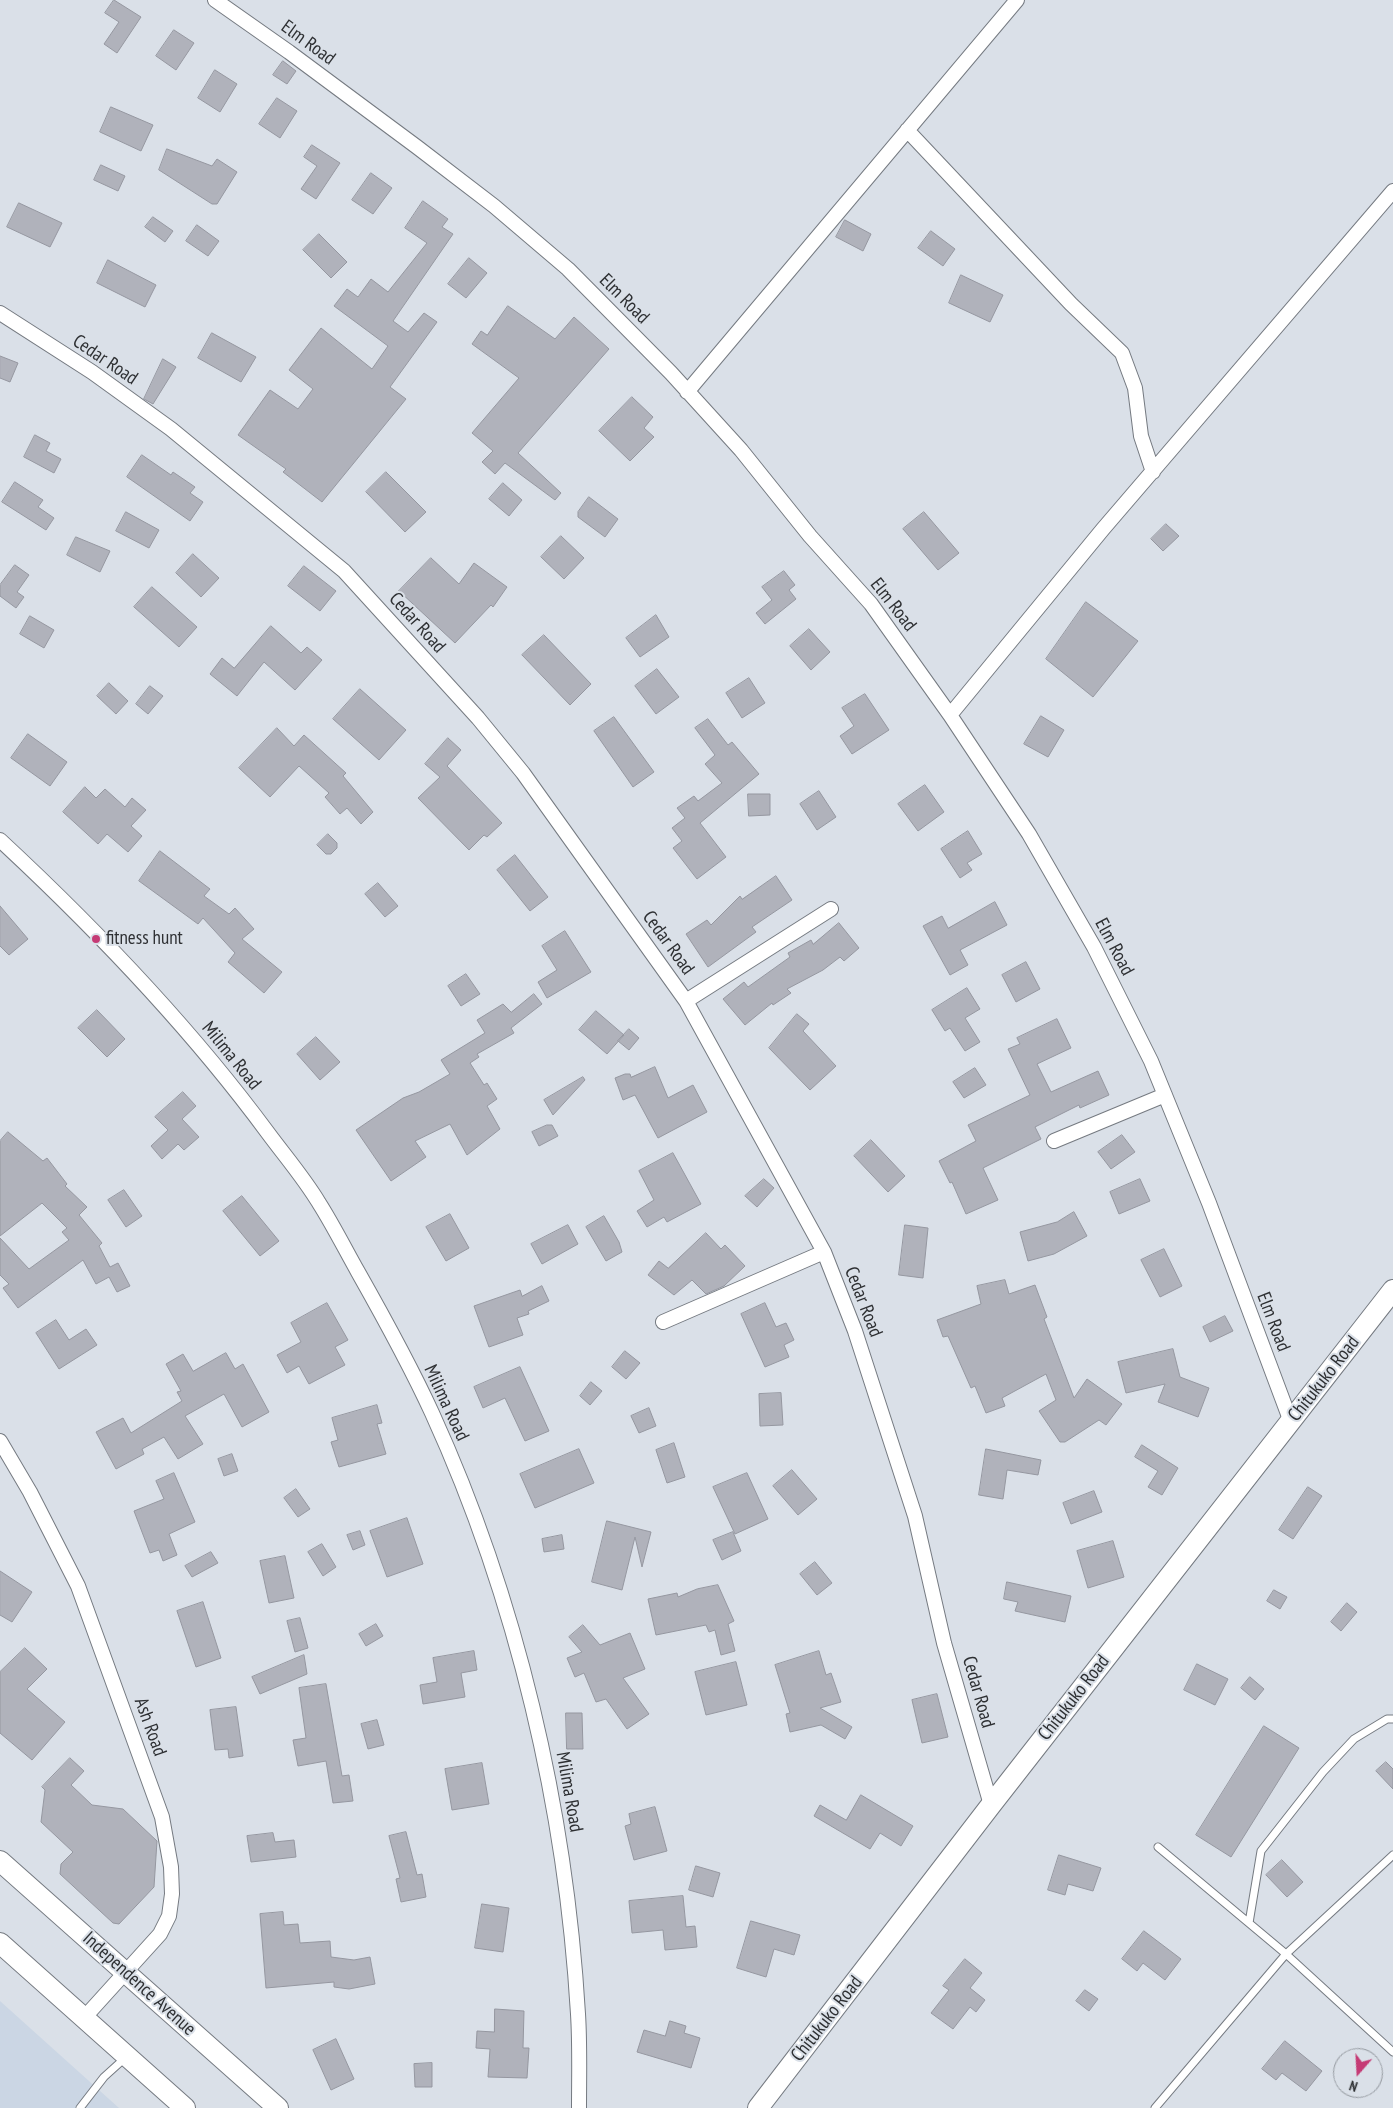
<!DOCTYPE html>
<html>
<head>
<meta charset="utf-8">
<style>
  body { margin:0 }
  #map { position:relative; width:1393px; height:2108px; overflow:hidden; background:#dae0e8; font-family:"PT Sans Narrow",sans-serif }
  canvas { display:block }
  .north { position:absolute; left:1333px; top:2048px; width:50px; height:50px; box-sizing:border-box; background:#dae0e8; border:1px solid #959aa0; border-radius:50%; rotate:199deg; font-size:14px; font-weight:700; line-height:20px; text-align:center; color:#2e3033 }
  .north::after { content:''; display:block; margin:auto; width:18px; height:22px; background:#c53b75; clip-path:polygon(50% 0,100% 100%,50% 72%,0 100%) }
</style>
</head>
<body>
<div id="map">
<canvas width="1393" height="2108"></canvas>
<div class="north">N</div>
</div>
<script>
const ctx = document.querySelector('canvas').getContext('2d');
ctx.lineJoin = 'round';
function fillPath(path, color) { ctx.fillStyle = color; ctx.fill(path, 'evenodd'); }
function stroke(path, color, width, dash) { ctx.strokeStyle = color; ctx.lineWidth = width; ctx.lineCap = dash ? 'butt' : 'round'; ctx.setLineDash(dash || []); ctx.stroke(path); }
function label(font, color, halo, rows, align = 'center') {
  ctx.font = font + ' "PT Sans Narrow",sans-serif'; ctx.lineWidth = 4; ctx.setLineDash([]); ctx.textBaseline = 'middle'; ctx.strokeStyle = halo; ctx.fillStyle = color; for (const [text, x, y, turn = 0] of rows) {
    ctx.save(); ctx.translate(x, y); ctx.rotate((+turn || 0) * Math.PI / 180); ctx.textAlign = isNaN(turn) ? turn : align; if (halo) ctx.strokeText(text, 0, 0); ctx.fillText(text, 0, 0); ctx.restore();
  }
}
const built = new Path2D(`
  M0 2001 119 2108H0Z`);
const building = new Path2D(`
  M114 0 141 17 117 53 104 44 119 22 105 13Z
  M174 30 194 43 176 70 156 56Z
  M283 61 296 71 287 84 273 75Z
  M215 70 237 84 220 112 198 98Z
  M277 98 297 111 280 138 259 124Z
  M111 107 153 125 141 151 100 132Z
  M312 145 340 163 316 199 301 189 317 166 304 157Z
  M167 149 212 166 217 159 237 172 217 204H212L159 170Z
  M101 165 125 176 118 191 94 180Z
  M371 173 392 188 373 214 352 200Z
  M423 201 448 219 442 227 453 234 393 321 408 332 424 313 437 322 390 387 406 399 322 502 283 472 286 469 238 435 270 390 298 409 313 389 289 370 321 328 372 369 388 346 334 306 347 289 358 297 371 279 388 292 427 243 405 228Z
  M19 203 62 223 50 247 7 227Z
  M153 217 173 231 165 242 145 227Z
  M845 220 871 234 863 251 836 237Z
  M197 225 219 241 208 256 186 241Z
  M931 231 955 249 943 266 918 248Z
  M319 234 347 262 331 278 303 250Z
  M469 258 487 273 466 298 448 284Z
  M108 260 156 285 145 307 97 283Z
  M961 275 1003 295 990 322 949 303Z
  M508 306 555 339 574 317 609 349 518 453 561 493 555 500 505 463 495 474 482 462 493 451 472 433 519 378 472 344 481 331 487 335Z
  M212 333 256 357 241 382 198 358Z
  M0 356 18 363 10 382 0 378Z
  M163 359 176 367 153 404 144 399Z
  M632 397 653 417 644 428 654 437 630 461 599 431Z
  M35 435 50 443 46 451 61 459 54 473 24 457Z
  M142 455 171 475 173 472 195 487 190 493 203 502 190 521 127 477Z
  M386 472 426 512 405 532 366 492Z
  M15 482 43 500 38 507 54 518 46 530 2 502Z
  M503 483 522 500 509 516 489 499Z
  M589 497 618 519 605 537 578 517V512Z
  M126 512 159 530 149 548 116 531Z
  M924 512 959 553 938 570 903 529Z
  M1166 524 1179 536 1163 551 1151 539Z
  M561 536 584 558 564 579 541 557Z
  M76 537 110 551 100 572 67 555Z
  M193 554 219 578 201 597 176 573Z
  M431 558 459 584 474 563 507 587 493 607 491 605 455 643 399 591Z
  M15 565 29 575 17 592 24 597 16 608 0 596V585Z
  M304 566 336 591 320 611 288 586Z
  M784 571 795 585 789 590 796 599 765 624 756 613 772 600 762 587Z
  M152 587 197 627 179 647 134 607Z
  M1086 602 1138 641 1093 697 1046 659Z
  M656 615 669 637 640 657 626 638Z
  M30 616 54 630 44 648 20 634Z
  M271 626 301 653 307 647 322 660 295 690 264 662 237 696 210 674 222 658 234 668Z
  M809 629 830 652 811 670 790 646Z
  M544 635 591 684 570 705 522 655Z
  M657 669 679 697 656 714 635 686Z
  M749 678 765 703 742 718 726 693Z
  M109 683 128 701 116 714 97 696Z
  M150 686 163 696 148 714 136 704Z
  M360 689 406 730 379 760 333 719Z
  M865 694 889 730 852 754 840 736 854 726 842 708Z
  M1041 716 1064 730 1048 757 1024 744Z
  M614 717 654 772 633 787 594 731Z
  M708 719 728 745 732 742 759 774 700 823 726 857 697 879 673 848 682 841 672 828 685 818 677 808 694 796 698 801 722 783 705 764 715 755 695 728Z
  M277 728 294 746 304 735 346 773 343 776 373 812 361 824 347 808 340 814 325 797 329 793 299 766 270 797 239 768Z
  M28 734 67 762 50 786 11 758Z
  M448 738 461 750 447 766 502 823 487 837 484 835 469 850 418 798 440 777 425 764Z
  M925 785 944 812 918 831 898 804Z
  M85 787 96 798 105 789 125 807 132 798 146 810 131 826 142 836 128 852 107 834 98 844 63 812Z
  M819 791 836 817 817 830 800 804Z
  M748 794H770V815L749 816Z
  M968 831 982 854 967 863 972 870 960 878 941 849Z
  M328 834 337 843V848L331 854H326L317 845Z
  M160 851 210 889 204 896 229 914 235 908 254 929 242 939 282 972 264 993 228 962 235 953 203 918 198 924 139 881Z
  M515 855 548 897 530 911 497 870Z
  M776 876 792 900 752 927 756 932 708 967 686 934 707 920 711 925 740 896 742 899Z
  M378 883 398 906 385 917 365 894Z
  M995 902 1007 925 960 950 968 965 950 975 923 926 942 916 948 928Z
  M0 906 28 939 9 955 0 946Z
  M839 923 859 948 844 961 840 957 823 970 787 989 791 993 773 1005 772 1003 745 1025 723 999 744 982 748 987 790 957 788 953 811 940 813 944Z
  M565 931 591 972 547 998 538 982 557 970 542 946Z
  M1026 962 1040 989 1016 1002 1002 975Z
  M466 974 480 994 461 1006 448 986Z
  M967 988 980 1009 965 1018 980 1042 965 1051 950 1028 945 1031 932 1010Z
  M534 994 542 1004 511 1028 514 1033 477 1054 479 1057 470 1063 484 1085 487 1083 497 1099 487 1106 500 1129 467 1155 450 1124 415 1141 426 1157 391 1181 356 1130 403 1098 419 1092 450 1074 441 1060 485 1033 477 1020 503 1004 511 1012Z
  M97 1010 125 1039 107 1057 78 1028Z
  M596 1011 624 1035 607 1054 579 1030Z
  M797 1014 809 1024 803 1031 836 1066 810 1090 769 1048Z
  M1057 1019 1071 1048 1037 1064 1051 1092 1098 1071 1109 1095 1080 1108 1079 1105 1035 1127 1041 1139 983 1168 998 1200 966 1214 952 1182 950 1183 939 1161 976 1141 968 1125 1030 1095 1008 1049 1020 1044 1017 1038Z
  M629 1029 639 1038 629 1050 618 1041Z
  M316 1037 340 1062 320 1080 297 1054Z
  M655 1067 668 1098 693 1085 707 1112 658 1138 635 1095 623 1100 615 1078 625 1074H630L631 1077Z
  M975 1068 986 1085 964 1098 953 1082Z
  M583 1077 585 1080 553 1115 544 1100Z
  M183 1092 196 1106 182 1119 199 1137 184 1150 178 1144 162 1159 151 1146 168 1130 155 1117Z
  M547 1125H552L558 1136 539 1146 532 1132Z
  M8 1132 43 1161 47 1158 67 1184 65 1186 87 1207 79 1215 102 1243 99 1246 110 1267 118 1263 130 1286 117 1292 109 1277 96 1284 83 1260 18 1308 3 1288 9 1284 0 1275V1238L29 1269 69 1240 62 1232 67 1228 42 1203 0 1236V1141Z
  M1122 1135 1135 1152 1111 1169 1098 1152Z
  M871 1140 905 1176 888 1192 854 1156Z
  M673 1153 701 1204 667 1222 664 1217 647 1227 637 1211 654 1200 639 1171Z
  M764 1179 774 1188 757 1207 745 1196Z
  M1140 1179 1150 1201 1119 1214 1110 1192Z
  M124 1190 142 1216 126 1227 108 1200Z
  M242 1196 279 1241 260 1256 223 1211Z
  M1074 1212 1087 1236 1054 1254 1028 1261 1020 1232 1057 1222Z
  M450 1214 469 1248 446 1261 426 1227Z
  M604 1216 619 1242 622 1252 606 1261 586 1227Z
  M568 1225 578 1244 542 1264 531 1244Z
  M905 1225 928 1228 923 1278 899 1275Z
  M706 1233 721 1249 725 1245 745 1266 724 1286 706 1294 692 1280 674 1295 648 1275 659 1261 668 1268Z
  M1164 1249 1182 1286 1160 1297 1141 1260Z
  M1005 1280 1009 1294 1035 1285 1047 1317 1044 1319 1074 1398 1087 1379 1122 1404 1106 1425 1099 1420 1065 1442H1060L1039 1411 1056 1400 1046 1374 1002 1398 1005 1406 986 1413 975 1386 971 1388 948 1336 943 1337 937 1320 981 1304 977 1286Z
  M542 1286 549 1301 528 1311 529 1314 517 1318 523 1335 489 1347 474 1306 520 1290 522 1296Z
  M327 1303 348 1340 335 1347 345 1365 309 1384 299 1366 287 1373 277 1355 301 1342 291 1323Z
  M765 1303 776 1327 786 1323 794 1340 784 1345 789 1357 765 1367 741 1314Z
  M1225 1316 1233 1331 1210 1342 1203 1327Z
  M56 1320 69 1340 86 1329 97 1345 59 1369 36 1333Z
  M1173 1349 1180 1377 1209 1388 1198 1417 1158 1402 1165 1384 1126 1393 1118 1362Z
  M625 1351 640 1363 626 1379 612 1367Z
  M226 1353 235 1369 243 1364 269 1412 242 1427 224 1394 185 1416 203 1444 178 1459 164 1437 142 1449 144 1454 116 1469 96 1432 123 1418 131 1433 182 1401 177 1392 181 1391 166 1364 183 1354 193 1371Z
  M520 1367 549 1431 525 1441 505 1398 483 1408 474 1387Z
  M591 1382 602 1391 590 1405 580 1396Z
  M781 1393 783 1425 760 1426 759 1394Z
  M377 1405 382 1423 377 1424 386 1454 339 1467 331 1442 338 1440 332 1418Z
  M649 1408 656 1426 639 1433 631 1416Z
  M674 1443 685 1477 667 1483 656 1450Z
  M1142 1445 1178 1468 1162 1495 1148 1487 1158 1471 1135 1457Z
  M579 1449 594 1483 535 1508 520 1474Z
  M986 1449 1041 1460 1038 1475 1007 1470 1003 1499 979 1495Z
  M232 1454 238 1471 224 1476 218 1459Z
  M792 1470 817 1499 798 1515 773 1486Z
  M174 1473 195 1522 169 1534 177 1555 163 1561 159 1550 150 1553 134 1511 164 1499 156 1481Z
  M747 1473 768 1519 735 1534 713 1487Z
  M1308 1487 1322 1496 1293 1539 1279 1530Z
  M296 1489 310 1509 298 1517 284 1498Z
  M1094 1491 1102 1512 1071 1524 1063 1503Z
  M407 1518 423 1564 387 1577 370 1531Z
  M607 1521 651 1532 642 1567 635 1537 622 1590 592 1582Z
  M360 1531 365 1545 353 1550 347 1535Z
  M733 1532 741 1551 722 1560 713 1540Z
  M562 1535 564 1549 544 1552 542 1539Z
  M1113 1541 1124 1577 1088 1588 1077 1551Z
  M322 1544 336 1567 323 1576 308 1552Z
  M211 1552 218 1563 192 1577 185 1566Z
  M285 1556 294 1598 269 1603 260 1561Z
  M815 1562 832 1583 817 1595 800 1574Z
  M0 1571 32 1592 12 1622 0 1615Z
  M1007 1582 1071 1596 1065 1622 1015 1611 1018 1602 1004 1599Z
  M718 1585 734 1621 728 1624 735 1651 721 1655 715 1630 709 1632 706 1625 656 1635 648 1599 677 1593 678 1597 697 1589Z
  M1274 1590 1287 1597 1280 1609 1267 1601Z
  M203 1602 221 1658 196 1667 177 1611Z
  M1347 1603 1357 1612 1341 1631 1331 1622Z
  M300 1618 308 1648 295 1652 287 1621Z
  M376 1624 383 1636 366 1646 359 1634Z
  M583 1625 600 1645 630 1633 645 1669 623 1678 649 1714 627 1729 606 1699 596 1702 584 1673 575 1677 567 1658 582 1652 569 1637Z
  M25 1648 47 1669 27 1689 65 1722 32 1760 0 1733V1672Z
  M474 1651 477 1670 461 1673 465 1697 423 1704 420 1685 437 1682 433 1658Z
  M819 1651 826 1675 831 1673 841 1702 820 1708 852 1727 845 1739 821 1725 790 1732 786 1714 790 1713 775 1665Z
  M304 1655 307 1674 260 1694 252 1677Z
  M736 1662 747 1705 706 1715 695 1672Z
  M1197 1664 1228 1679 1215 1705 1184 1690Z
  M1250 1677 1264 1689 1255 1700 1241 1688Z
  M326 1684 342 1776 349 1775 353 1801 333 1803 326 1761 298 1766 293 1740 306 1738 299 1688Z
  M937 1694 948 1737 922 1743 912 1700Z
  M236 1707 243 1756 229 1758 228 1749 215 1750 210 1710Z
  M566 1713H582L583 1749H567Z
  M377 1720 384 1745 368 1749 361 1724Z
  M1264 1726 1299 1748 1231 1857 1196 1835Z
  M70 1758 84 1771 71 1785 92 1805 123 1809 157 1841 154 1887 119 1924 113 1923 60 1874 61 1864 73 1852 41 1822 45 1790 42 1787Z
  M1386 1762 1393 1769V1789L1376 1771Z
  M482 1763 489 1804 452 1810 445 1769Z
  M861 1795 913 1826 901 1846 880 1833 870 1849 814 1816 820 1805 846 1820Z
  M655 1807 667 1851 634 1860 625 1826 631 1824 629 1814Z
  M406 1832 417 1875 422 1874 426 1897 401 1902 396 1879 400 1878 389 1836Z
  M273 1833 275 1842 294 1840 296 1857 251 1862 247 1836Z
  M1059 1855 1101 1868 1093 1891 1068 1884 1065 1895 1048 1890Z
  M1282 1860 1303 1882 1287 1897 1266 1875Z
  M696 1866 720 1873 713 1897 689 1890Z
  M683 1896 686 1927 695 1926 697 1947 665 1950 663 1930 632 1933 629 1901Z
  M482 1904 509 1908 503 1952 475 1948Z
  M283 1912 284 1925 298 1924 300 1943 330 1941 331 1957 354 1960 370 1957 375 1984 349 1989 334 1987V1982L266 1988 260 1914Z
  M751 1921 800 1935 794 1955 774 1949 766 1977 737 1968Z
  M1144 1931 1181 1959 1165 1980 1143 1963 1137 1971 1122 1959Z
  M965 1959 982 1973 970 1988 985 2000 976 2012 970 2007 953 2029 931 2013 949 1990 943 1986Z
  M1085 1990 1098 1999 1089 2011 1076 2001Z
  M495 2009 524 2011 523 2048H529L527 2078 488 2077 490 2049 476 2048 477 2031 494 2032Z
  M670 2021 686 2026 684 2033 700 2038 691 2068 637 2052 644 2030 665 2036Z
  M336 2039 354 2079 331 2090 313 2050Z
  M1285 2041 1322 2071 1306 2091 1282 2073 1276 2080 1262 2069Z
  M432 2063V2087H415L414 2064Z`);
const lane = new Path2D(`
  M1158 1847 1286 1954 1393 2052
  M1249 1923 1261 1851 1323 1772 1354 1739 1387 1719H1393
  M80 2108 104 2077 125 2058
  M1155 2108 1286 1954 1393 1855`);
const street = new Path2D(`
  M215 0 289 52 417 147 494 206 568 269 671 373 741 450 810 536 871 604 950 715 1029 834 1094 947 1151 1061 1209 1203 1291 1422
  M907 130 1071 304 1122 353 1135 388 1141 436 1153 472
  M0 313 92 372 171 429 344 571 478 718 523 773 686 1001 824 1252 855 1331 915 1516 944 1643 991 1805
  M687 392 1017 0
  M950 715 1103 529 1393 191
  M0 840C98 931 189 1026 268 1133 285 1156 304 1178 319 1203 333 1225 345 1249 358 1272 384 1318 410 1365 432 1413 517 1599 566 1810 578 2014 580 2045 579 2077 579 2108
  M686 1001 831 909
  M1054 1141 1165 1095
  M663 1322 824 1252
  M0 1441 30 1492 78 1586 162 1817 171 1867 172 1894 169 1916 160 1934 84 2018`);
const secondary = new Path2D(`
  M0 1861 278 2108
  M0 1943 185 2108
  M758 2108 991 1805 1393 1290`);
const markers = [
  [96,939,5,"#c53b75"]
];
const streetNames = [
  ["Elm Road",308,43,36],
  ["Elm Road",624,299,45],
  ["Cedar Road",105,360,34],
  ["Elm Road",893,605,52],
  ["Cedar Road",417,623,48],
  ["Cedar Road",668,943,54],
  ["Elm Road",1114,947,62],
  ["Milima Road",231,1056,51],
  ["Cedar Road",863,1302,69],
  ["Elm Road",1273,1322,69],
  ["Chitukuko Road",1324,1379,-52],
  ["Milima Road",446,1403,65],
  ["Cedar Road",978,1692,74],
  ["Chitukuko Road",1074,1698,-52],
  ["Ash Road",150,1727,70],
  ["Milima Road",569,1792,80],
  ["Independence Avenue",139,1984,42],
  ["Chitukuko Road",827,2019,-52]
];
const poiNames = [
  ["fitness hunt",106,939]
];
fillPath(built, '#cbd6e4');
fillPath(building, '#b0b2bb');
stroke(building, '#9597a0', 1);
stroke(lane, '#757a81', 9);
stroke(street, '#757a81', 16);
stroke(secondary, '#757a81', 22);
stroke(lane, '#fff', 7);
stroke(street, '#fff', 14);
stroke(secondary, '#fff', 20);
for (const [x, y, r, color] of markers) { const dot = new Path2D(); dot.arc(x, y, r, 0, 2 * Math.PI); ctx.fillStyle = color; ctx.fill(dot); stroke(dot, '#dae0e8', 2); }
label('19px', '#2e3033', '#dae0e8', streetNames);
label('19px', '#2e3033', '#dae0e8', poiNames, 'left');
</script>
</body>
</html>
